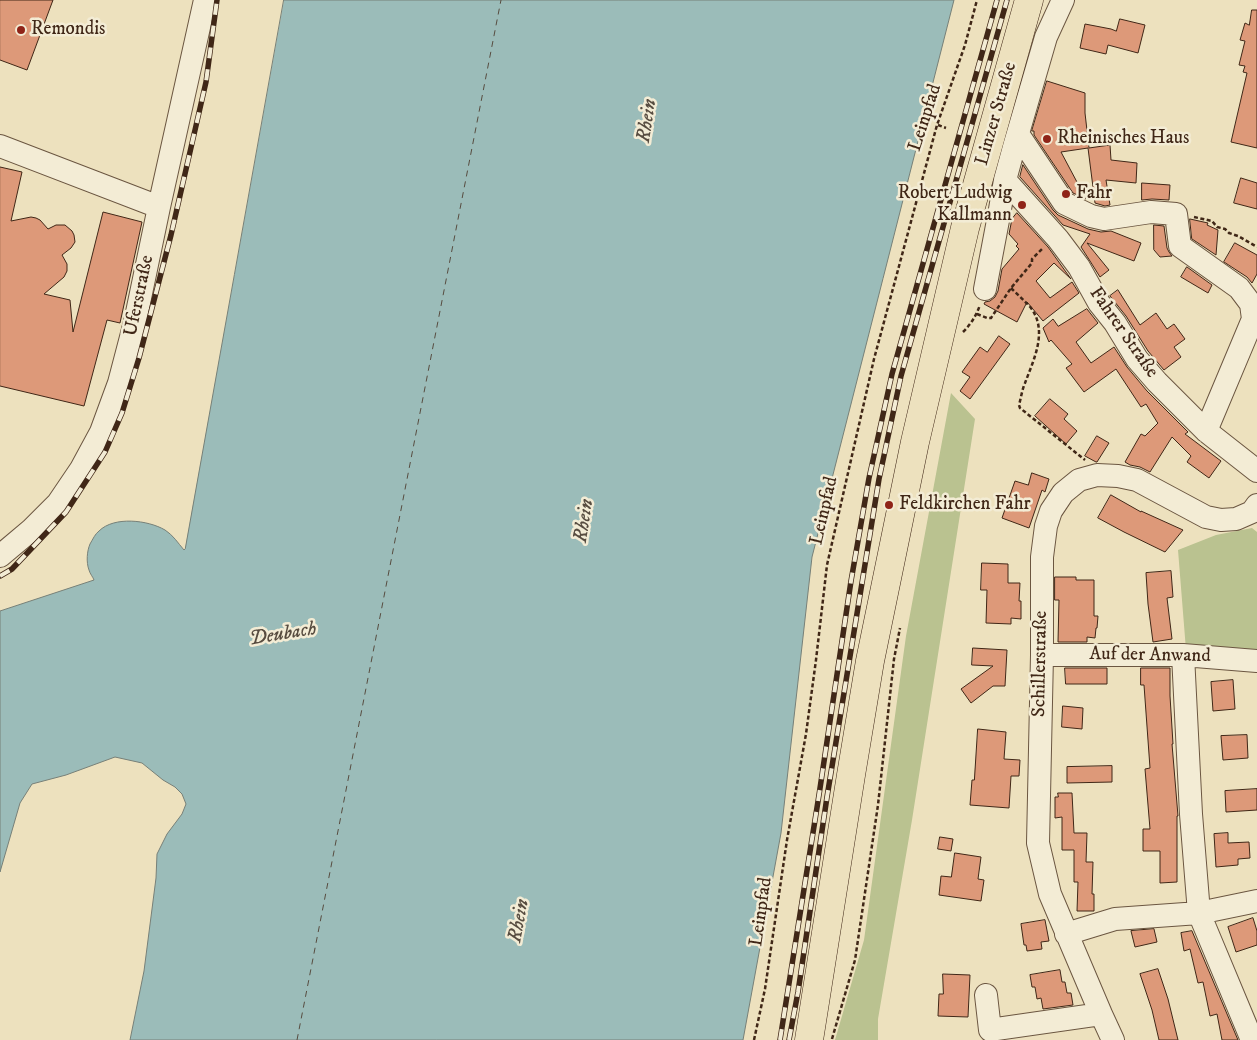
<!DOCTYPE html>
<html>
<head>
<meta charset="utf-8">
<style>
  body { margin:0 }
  canvas { display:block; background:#ede1be }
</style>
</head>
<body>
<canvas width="1257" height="1040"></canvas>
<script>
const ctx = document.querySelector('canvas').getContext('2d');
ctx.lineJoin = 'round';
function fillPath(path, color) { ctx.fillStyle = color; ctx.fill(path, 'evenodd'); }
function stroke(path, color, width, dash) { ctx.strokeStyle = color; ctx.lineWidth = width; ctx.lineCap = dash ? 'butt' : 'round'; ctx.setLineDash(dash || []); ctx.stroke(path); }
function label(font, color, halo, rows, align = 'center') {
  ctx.font = font + ' "IM FELL DW Pica",serif'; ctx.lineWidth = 5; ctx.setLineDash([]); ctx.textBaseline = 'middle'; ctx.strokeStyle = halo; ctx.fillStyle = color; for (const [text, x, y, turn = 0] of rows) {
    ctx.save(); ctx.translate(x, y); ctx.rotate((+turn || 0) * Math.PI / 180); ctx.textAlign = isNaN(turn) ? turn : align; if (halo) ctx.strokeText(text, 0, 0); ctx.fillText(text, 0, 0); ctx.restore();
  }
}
const green = new Path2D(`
  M951 393 975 419 912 820 878 1019V1040H835L864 940 906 636Z
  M1252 528 1257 532V653L1186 650 1178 550 1216 535Z`);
const water = new Path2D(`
  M284 0H954L812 557 781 833 743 1040H130L144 971 156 878 157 854 167 834 182 814 186 804 182 794 175 787 163 780 142 763 115 757 66 775 32 784 20 803 0 872V611L94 580C93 577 90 574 89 570 86 562 87 551 90 544 93 539 95 534 99 531 114 516 148 520 165 530 173 535 178 543 184 550L185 549Z`);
const ferry = new Path2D(`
  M297 1040 501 0`);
const building = new Path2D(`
  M0 0H53L27 70 0 60Z
  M1252 10H1257V148L1231 142 1247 73 1243 72 1245 66 1239 65 1245 41 1240 40 1245 23 1249 25Z
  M1120 19 1145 25 1138 53 1108 45 1106 54 1080 48 1085 24 1111 29 1116 31Z
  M1047 81 1085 93V113L1089 148 1110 145 1111 160 1137 163 1136 183 1106 180 1110 205 1105 206 1095 203 1088 148 1061 152 1086 199 1073 193 1034 135V131H1032Z
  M1023 165 1053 210 1058 215 1088 229 1101 232 1111 231 1141 243 1134 261 1087 243 1109 270 1100 277 1090 261 1081 247 1090 234 1063 225 1020 177Z
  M0 167 22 172 11 221 31 217 36 218 40 220 48 229 56 225H65L72 231 74 235 75 242 71 248 62 255 67 264V271L64 277 44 294 70 300 73 332 103 212 142 222 120 323 107 320 84 406 0 386Z
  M1241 178 1257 183V209L1234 203Z
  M1142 183 1170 185 1169 200 1152 199 1142 200Z
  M1017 213 1048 247 1071 279 1054 263 1036 281 1050 298 1072 282 1079 293 1043 321 1027 302 1017 322 984 304 985 302 990 301 995 297 998 291 1002 269 1019 249 1016 246 1018 244 1009 234 1012 219Z
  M1190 219 1208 223 1207 225 1218 230 1216 255 1192 239Z
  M1154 225 1164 226 1167 248 1169 252 1172 256 1160 257 1154 250Z
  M1235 243 1257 255V274L1252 283 1247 277 1224 262Z
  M1187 267 1212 285 1208 293 1181 277Z
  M1118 290 1140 325 1156 313 1167 329 1174 324 1185 339 1174 347 1181 357 1164 370 1148 351 1126 316 1110 296Z
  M1087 309 1098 323 1076 342 1091 363 1114 347 1127 367 1147 391 1188 432 1185 434 1221 461 1209 478 1187 462 1191 456 1172 437 1150 472 1140 467 1130 465 1125 462 1141 434 1145 436 1158 423 1157 422 1146 404 1141 407 1116 369 1084 392 1066 368 1072 364 1051 340 1049 342 1043 328 1053 319 1058 326Z
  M999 336 1010 344 970 399 960 391 970 377 962 372 980 347 987 352Z
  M1050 399 1068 414 1064 419 1077 431 1066 444 1035 416Z
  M1097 436 1109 443 1097 462H1096L1085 456Z
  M1032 473 1049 479 1045 492 1042 490 1029 528 1002 518 1015 481 1028 485Z
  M1111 495 1141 512V511L1183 530 1165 552 1124 532 1098 518Z
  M982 563 1008 564V583H1020L1019 601H1021V619L1011 618V624L986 623 987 590H981Z
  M1171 571 1173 597 1167 598 1172 639 1153 642 1148 604 1146 573Z
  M1055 577H1076V580H1094V616H1098L1097 628H1096L1095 638 1087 637V642H1058L1059 600H1055Z
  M973 648 1007 650 1005 686H993L971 703 961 689 993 666 972 665Z
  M1065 668H1107V684H1066Z
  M1141 668H1170V696L1173 744H1172L1178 816H1177V882L1160 883V851H1143V829H1150L1145 769 1150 768 1144 685H1141Z
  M1233 680 1235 709 1213 711 1211 682Z
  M1063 706 1083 708 1082 729 1062 727Z
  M978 729 1006 732 1004 759 1020 760 1019 776H1011L1009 808 970 805 972 780H974Z
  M1247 735 1248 758 1223 760 1221 736Z
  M1112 766V782L1067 783V767Z
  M1257 789V810L1226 812 1225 791Z
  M1058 793H1072L1074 833H1087L1086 862H1093L1092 894H1094V911H1077L1078 882H1074V850H1062V817L1055 818V797H1058Z
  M1228 833V843L1249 842 1250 858 1238 859V865L1216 867 1214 834Z
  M940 837 953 839 951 851 938 849Z
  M955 853 981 857 978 879 984 880 981 901 939 895 941 876 951 877Z
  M1253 918 1257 931V945L1236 952 1228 927Z
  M1045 920 1049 941 1041 942 1042 949 1027 951 1026 945H1024L1021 924Z
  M1154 929 1157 942 1135 947 1131 931Z
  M1192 931 1238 1040H1222L1217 1014 1210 1016 1203 982 1198 983 1190 949 1184 951 1181 933Z
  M1158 969 1168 999 1178 1040H1159L1152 1010 1140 974Z
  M1060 970 1062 982H1065L1067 993H1071L1073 1005 1043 1009 1041 998 1037 999 1035 987H1032L1030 975Z
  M943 974 970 975 968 1017 938 1016 939 994H943Z`);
const path = new Path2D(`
  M938 125 946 128
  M1194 217 1212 221 1217 227 1225 229 1229 233 1238 236 1257 247
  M1011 288C1018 295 1025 301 1031 308 1048 331 1034 359 1025 383 1022 390 1021 398 1019 405L1020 408 1085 460
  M977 314 987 318H991L1011 288 1032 263V259L1043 248
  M963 332C971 324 976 316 980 305
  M832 1039 855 960 878 805 894 659 900 628
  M754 1040 765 989 787 840 806 734 816 660 827 565 874 359 937 125 965 45 977 0`);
const minor = new Path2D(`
  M1018 134 1064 203 1091 216 1104 219 1151 212 1176 214 1180 246 1239 288 1251 304 1253 319 1206 431
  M0 146 159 207
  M1005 180 1058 239 1079 267 1099 303 1115 323 1137 359 1157 382 1206 431 1257 471
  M985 289 999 215 1005 180 1014 147 1046 37 1063 0
  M0 556 31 530 58 503 81 469 101 432 119 383 135 322 159 207 205 0
  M1042 655H1183L1257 661
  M1183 655 1191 814 1199 913 1252 1040
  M1066 934 1115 919 1199 913 1257 901
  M986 995 990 1030 1101 1014
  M1113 1040 1101 1014 1050 894 1038 843 1042 655V557L1046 526 1051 511 1063 493 1079 480 1097 475 1118 476 1137 480 1206 517 1221 520 1236 519 1252 512 1257 505`);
const major = new Path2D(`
  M809 1040 851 775 870 661 915 442 965 228 1029 0`);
const rail = new Path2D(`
  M0 576 12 569 66 512 105 452 122 413 139 358 171 235 206 82 217 0
  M780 1040 819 795 851 581 869 478 892 374 997 0
  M789 1040 798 992 827 797 879 479 901 376 1007 0`);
const markers = [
  [21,30,5,"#8f2418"],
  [1047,139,5,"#8f2418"],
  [1066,194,5,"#8f2418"],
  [1022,205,5,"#8f2418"],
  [889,505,5,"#8f2418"]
];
const poiNames = [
  ["Remondis",31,30],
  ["Rheinisches Haus",1057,139],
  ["Robert Ludwig",1012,194,"right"],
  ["Kallmann",1012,216,"right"],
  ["Fahr",1076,194],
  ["Feldkirchen Fahr",899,505]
];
const streetNames = [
  ["Linzer Straße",997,114,-74],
  ["Leinpfad",926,118,-72],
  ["Uferstraße",140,296,-78],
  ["Fahrer Straße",1123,333,55],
  ["Leinpfad",825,511,-77],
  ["Auf der Anwand",1150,656,1],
  ["Schillerstraße",1041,664,-89],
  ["Leinpfad",762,912,-82]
];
const waterNames = [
  ["Rhein",648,121,-81],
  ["Rhein",585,521,-81],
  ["Deubach",283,635,-9],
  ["Rhein",520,921,-79]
];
fillPath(green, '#bac290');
fillPath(water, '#9bbcb9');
stroke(water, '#778078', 1);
stroke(ferry, '#574c40', 1, [6, 5]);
fillPath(building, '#dd9979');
stroke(building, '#402717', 1);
stroke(minor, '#6b5641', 24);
stroke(major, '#402717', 29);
stroke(path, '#402717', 2.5, [4, 2.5]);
stroke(minor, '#f3ecd5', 22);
stroke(major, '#ede1be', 28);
stroke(rail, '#402717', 5.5);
stroke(rail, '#f3ecd5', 4, [11]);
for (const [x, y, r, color] of markers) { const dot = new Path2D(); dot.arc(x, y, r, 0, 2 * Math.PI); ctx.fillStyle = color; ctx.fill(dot); stroke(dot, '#f3ecd5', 2); }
label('19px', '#402717', '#f3ecd5', poiNames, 'left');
label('19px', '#402717', '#f3ecd5', streetNames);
label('italic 20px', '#574c40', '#f3ecd5', waterNames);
</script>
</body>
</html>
